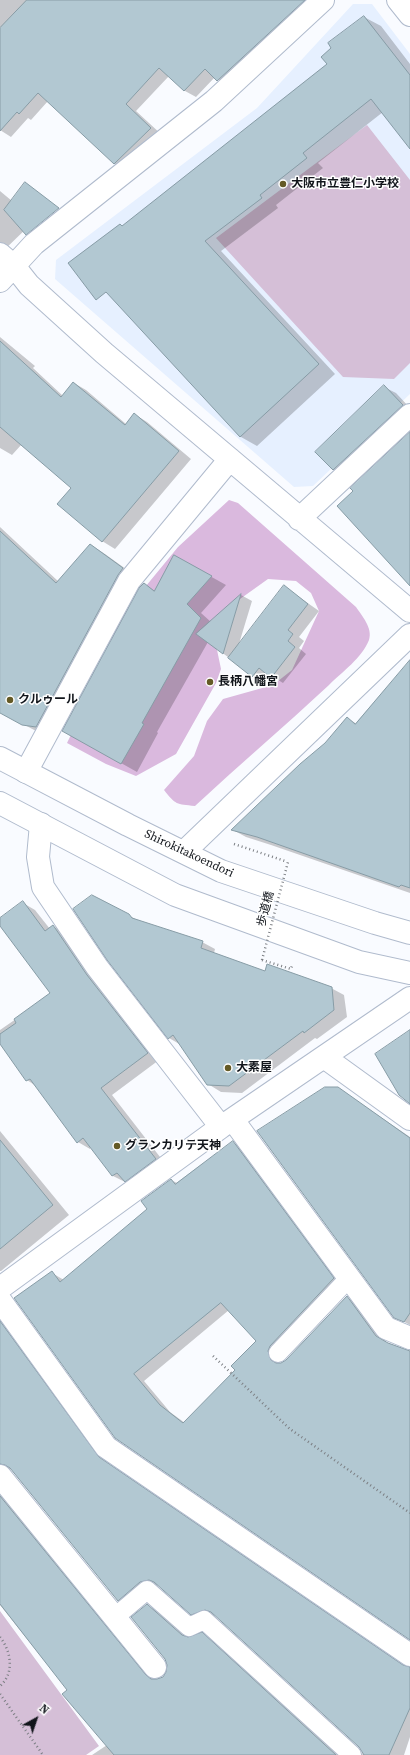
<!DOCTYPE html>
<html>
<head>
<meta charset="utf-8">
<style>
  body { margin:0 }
  #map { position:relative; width:410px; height:1755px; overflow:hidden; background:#f9fbff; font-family:"Source Serif 4",serif }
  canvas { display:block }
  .north { position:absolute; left:16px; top:1699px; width:40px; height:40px; -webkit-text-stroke:3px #fff; paint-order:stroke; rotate:40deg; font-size:11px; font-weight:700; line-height:16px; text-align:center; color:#11151b }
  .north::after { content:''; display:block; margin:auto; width:14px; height:18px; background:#11151b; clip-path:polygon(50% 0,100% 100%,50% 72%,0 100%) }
</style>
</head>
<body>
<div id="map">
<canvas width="410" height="1755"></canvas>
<div class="north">N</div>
</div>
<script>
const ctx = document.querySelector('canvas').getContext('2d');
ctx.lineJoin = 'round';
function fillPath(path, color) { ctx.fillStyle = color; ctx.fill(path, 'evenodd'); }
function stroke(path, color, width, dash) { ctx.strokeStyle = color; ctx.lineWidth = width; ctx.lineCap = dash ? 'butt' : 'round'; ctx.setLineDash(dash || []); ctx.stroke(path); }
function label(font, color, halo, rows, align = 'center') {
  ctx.font = font + ' "Source Serif 4","Noto Sans JP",serif'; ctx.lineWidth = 3; ctx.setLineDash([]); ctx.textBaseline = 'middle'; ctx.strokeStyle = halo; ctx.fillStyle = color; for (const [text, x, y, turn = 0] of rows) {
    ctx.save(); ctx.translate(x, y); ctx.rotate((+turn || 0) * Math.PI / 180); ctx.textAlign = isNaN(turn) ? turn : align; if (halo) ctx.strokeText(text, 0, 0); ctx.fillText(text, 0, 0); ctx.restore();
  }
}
const built = new Path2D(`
  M353 4H372L410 54V394L313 486 294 487 55 279 56 260 257 108Z`);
const green = new Path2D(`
  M367 125 410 180V363L394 379 343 377 216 238Z
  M0 1611 99 1746 86 1755H0Z`);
const forest = new Path2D(`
  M229 500 238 503 356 607C362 616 373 628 369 640 362 658 342 672 329 685 285 726 239 765 195 806 176 804 176 805 164 790L194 756 207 721 223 699 273 685 292 670 319 611 311 593 296 581 268 579 240 599 220 623 216 645 221 669 216 683 176 754 136 776 106 764 67 743 82 712 116 626 132 603 178 547Z`);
const shadow = new Path2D(`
  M0 0H322L229 86 215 77 196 97 185 91 169 76 136 111 162 135 126 170 115 164 48 101 31 120 28 118 11 137 0 130Z
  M364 17 381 26 410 64V147L383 112 318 163 323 168 276 205 278 208 221 251 335 374 257 446 241 437 106 290 328 64Z
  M0 191 30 216V225L0 254Z
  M0 337 35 366 33 368 63 396 74 383 86 390 126 424 134 414 147 422 191 459 115 549 102 541 73 488 22 444 12 455 0 448Z
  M384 387 396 393 410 408 345 476 333 469Z
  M0 527 59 582 91 545 105 554 137 577 38 732 0 712Z
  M174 556 226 585 201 613 211 622 241 595 252 601 238 647 285 587 319 611 299 637 304 641 299 648 306 654 283 683 270 675 264 683 253 676 208 642 157 732 158 733 137 772 64 731 144 584 155 591Z
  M410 661V893L271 845 246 837 233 830 326 743 347 718 357 724Z
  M23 903 35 910 50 929 53 926 65 933 159 1060 112 1095 167 1166 137 1188 113 1176 91 1147 90 1149 78 1142 36 1086 27 1080 0 1042V1030L52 994 0 924V920Z
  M128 915 141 922 202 942 215 949 214 953 265 972 331 988 344 995 347 1017 317 1039 315 1038 242 1093 221 1092 208 1084 181 1045 169 1038Z
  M338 1088 410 1137V1325L395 1317Z
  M0 1131 69 1215 1 1271H0Z
  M233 1142 243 1148 344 1285 278 1357 280 1364 286 1361 347 1297 357 1303 387 1343 410 1351V1639L116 1437 52 1273 64 1280 149 1209 171 1180 177 1183ZM229 1310 258 1341 236 1370 185 1423 170 1412 144 1381Z
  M0 1318 5 1320 109 1464 406 1667 410 1668V1737L404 1755H362L363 1752 360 1747 216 1615 202 1620 191 1614 159 1585 151 1587 129 1606 118 1600 12 1469 2 1472 0 1476Z
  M0 1489 154 1680 163 1678 168 1671V1664L147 1605 157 1611 188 1638 202 1634 213 1640 339 1755H92L107 1745 68 1690 0 1605Z`);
const building = new Path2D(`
  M27 0H305L217 81 205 69 184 91 159 68 126 104 151 128 114 164 38 93 19 114 17 112 0 131V28Z
  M364 16 410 75V149L371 99 303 153 307 158 260 195 262 198 205 241 319 364 240 437 106 292 96 300 68 263 120 224 122 226 327 64 321 57 331 48 328 43Z
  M25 182 59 208 26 235 4 210Z
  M0 341 61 397 73 382 125 425 134 413 179 451 102 542 57 504 71 488 0 427Z
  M384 385 403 405 333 470 315 452Z
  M410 432V586L337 506 353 491 350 488Z
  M0 531 56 583 90 544 123 568 118 575 36 727 22 725 0 713Z
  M174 555 212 576 187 604 201 618 142 723 144 724 121 764 62 731 139 588 144 583 154 591Z
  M284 585 308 604 288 630 293 634 288 641 295 647 271 678 259 668 252 677 228 658Z
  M241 594 223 654 196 634Z
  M410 660V888L401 885 399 887 257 837 231 830 300 764 325 743 347 717 355 724Z
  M92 895 129 914 132 918 203 941 201 948 265 971 267 964 332 987 334 1010 304 1033 303 1031 229 1086 207 1085 173 1035 168 1039 107 960 73 909Z
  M23 901 45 931 53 925 87 975 148 1053 101 1088 156 1159 125 1182 117 1173 112 1176 83 1138 77 1143 30 1079 26 1081 0 1044V1034L16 1023 14 1019 50 993 0 926V918Z
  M410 1030V1104L399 1095 375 1054Z
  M325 1087H338L410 1138V1313L404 1322 394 1318 257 1131Z
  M0 1140 53 1205 0 1249Z
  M233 1141 334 1278 270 1346 268 1351 271 1360 276 1363H281L286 1360 347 1296 376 1336 388 1343 410 1351V1640L115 1438 14 1298 52 1271 60 1282 147 1209 141 1201 171 1179 175 1184ZM221 1303 256 1341 231 1366 235 1370 183 1423 160 1405 134 1374Z
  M0 1321 99 1457 403 1665 410 1667V1708L389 1755H364L359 1747 211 1612 205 1610 191 1615 154 1582 149 1580 140 1582 118 1601 10 1468 5 1465 0 1464Z
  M0 1496 146 1675 151 1679H157L163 1677 166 1672 167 1665 165 1659 131 1617 147 1604 182 1635 188 1637 202 1632 336 1755H114L62 1694 67 1690 0 1604Z`);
const path = new Path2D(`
  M234 844 285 861
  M262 960 291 969 292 966
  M213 1356 290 1429 410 1513
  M0 1637C11 1651 15 1673 0 1686
  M0 1694 43 1755`);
const service = new Path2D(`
  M278 1353 349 1278
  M115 1617 147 1590 189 1627 204 1620 352 1755`);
const minor = new Path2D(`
  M398 0 410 15
  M0 254 14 266 29 285 104 353 410 611
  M0 281 34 244 214 101 323 0
  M299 519 410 415
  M26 772 129 581 230 459
  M41 824 38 857 43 887 97 967 221 1127
  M184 852 410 635
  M324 1057 410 1119
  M233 1120 386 1328 410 1338
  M0 1288 221 1127 410 998
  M0 1300 106 1447 410 1655
  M0 1476 155 1667`);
const primary = new Path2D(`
  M0 758 128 825 221 871 375 923 410 933
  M0 803 175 895 359 962 410 973`);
const pathBridge = new Path2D(`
  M262 960 288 862`);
const markers = [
  [283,184,4,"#645a26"],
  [210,682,4,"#645a26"],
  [10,700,4,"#645a26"],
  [228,1068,4,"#645a26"],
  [117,1146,4,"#645a26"]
];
const poiNames = [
  ["大阪市立豊仁小学校",291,184],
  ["長柄八幡宮",218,682],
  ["クルゥール",18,700],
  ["大素屋",236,1068],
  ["グランカリテ天神",125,1146]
];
const streetNames = [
  ["Shirokitakoendori",189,854,25],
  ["歩道橋",266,909,-75]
];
fillPath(built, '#e6f0ff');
fillPath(green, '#d5bfd7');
fillPath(forest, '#dab9de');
fillPath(shadow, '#0003');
fillPath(building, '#b2c8d2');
stroke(building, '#879ca6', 1);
stroke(service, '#b0bbcd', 20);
stroke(minor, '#b0bbcd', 24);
stroke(primary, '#b0bbcd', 24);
stroke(path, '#7c7f84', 2.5, [1, 3]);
stroke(service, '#fff', 18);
stroke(minor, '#fff', 22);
stroke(primary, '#fff', 22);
stroke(pathBridge, '#7c7f84', 2.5, [1, 3]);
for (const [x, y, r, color] of markers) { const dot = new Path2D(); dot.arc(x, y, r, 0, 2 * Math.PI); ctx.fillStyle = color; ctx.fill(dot); stroke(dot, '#fff', 1.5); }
label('bold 12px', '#11151b', '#fff', poiNames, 'left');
label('12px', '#11151b', '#fff', streetNames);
</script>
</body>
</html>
